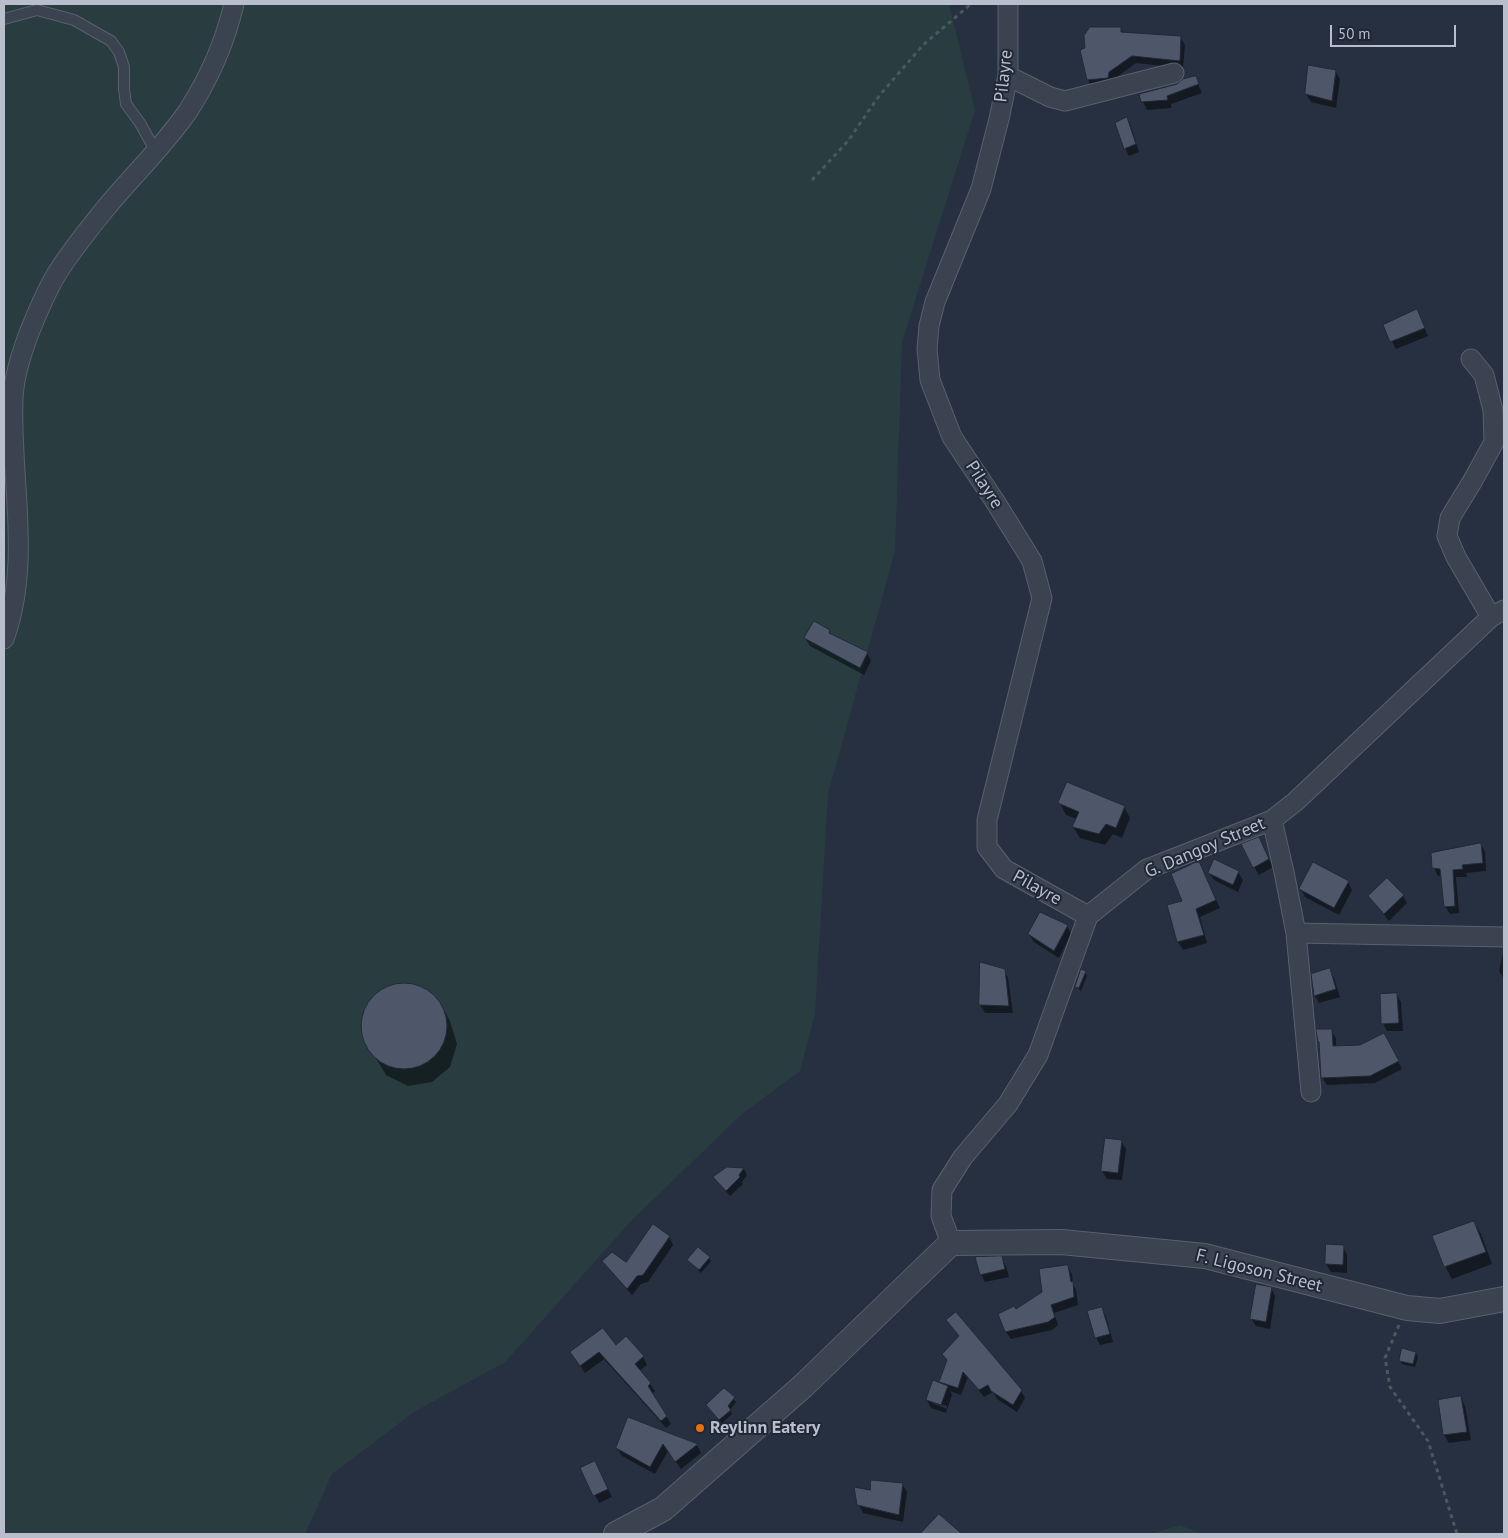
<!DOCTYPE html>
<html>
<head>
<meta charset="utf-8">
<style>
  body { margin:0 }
  #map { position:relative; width:1508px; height:1538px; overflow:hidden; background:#273040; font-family:"PT Sans",sans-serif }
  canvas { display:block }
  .frame { position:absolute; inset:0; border:5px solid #b8becb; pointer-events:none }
  .scale { position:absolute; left:1330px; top:25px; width:126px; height:22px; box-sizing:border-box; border:2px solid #b8becb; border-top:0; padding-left:6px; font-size:15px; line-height:18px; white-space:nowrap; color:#b8becb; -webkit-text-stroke:4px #202736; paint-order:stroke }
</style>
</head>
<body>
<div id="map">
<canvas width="1508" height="1538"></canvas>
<div class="frame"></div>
<div class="scale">50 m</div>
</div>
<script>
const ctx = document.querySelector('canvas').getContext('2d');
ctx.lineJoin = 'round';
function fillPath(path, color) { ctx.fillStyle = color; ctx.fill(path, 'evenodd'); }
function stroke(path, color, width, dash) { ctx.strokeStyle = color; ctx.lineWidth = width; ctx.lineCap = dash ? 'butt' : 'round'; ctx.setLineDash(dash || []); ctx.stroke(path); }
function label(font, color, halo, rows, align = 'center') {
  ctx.font = font + ' "PT Sans",sans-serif'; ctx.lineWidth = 4; ctx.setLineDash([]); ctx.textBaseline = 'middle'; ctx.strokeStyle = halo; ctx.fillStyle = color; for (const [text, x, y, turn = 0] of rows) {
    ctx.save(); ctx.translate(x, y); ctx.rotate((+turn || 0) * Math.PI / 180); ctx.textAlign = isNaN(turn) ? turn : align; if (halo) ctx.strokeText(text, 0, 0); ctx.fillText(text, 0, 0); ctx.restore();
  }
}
const green = new Path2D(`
  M4 4H949L975 110 902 342 895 551 828 794 815 1014 800 1071 743 1113 632 1220 505 1362 414 1412 332 1474 305 1534H4Z
  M1180 1525 1202 1534H1151Z`);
const shadow = new Path2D(`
  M1120 28 1123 34 1180 37 1185 45 1183 68 1136 63 1113 80 1092 88 1088 80 1082 50Z
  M1335 71 1340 79 1336 108 1311 102 1306 94Z
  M1195 77 1202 93 1171 104V108L1147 110 1143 102Z
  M1127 118 1131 126 1139 152 1129 156 1125 148Z
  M1417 311 1428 336 1396 349 1384 326Z
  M829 631 832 636 867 653 871 661 864 675 810 646 805 638Z
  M1060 803 1124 807 1130 818 1122 838 1113 834 1105 845 1080 838 1073 827 1077 819 1066 815Z
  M1481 844 1485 852 1486 871 1466 873 1467 877H1456L1459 913 1450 914 1445 906 1442 876H1438L1434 868Z
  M1263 847 1273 867 1259 875 1254 867Z
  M1199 863 1220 908 1200 917 1207 943 1183 950 1178 942 1168 906 1184 902Z
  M1238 872 1243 880 1238 892 1214 880 1209 873Z
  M1348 882 1352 890 1339 915 1305 897 1301 889Z
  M1370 896H1403L1407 903 1389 921Z
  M1067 926 1071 934 1059 958 1034 942 1029 934Z
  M1504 949V979L1499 971Z
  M1004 970 1008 978 1013 1013H985L980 1005Z
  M1329 970 1334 978 1340 997 1319 1003 1315 996Z
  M1085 972 1087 976 1081 991 1076 986Z
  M399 984 422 987 441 1004 450 1021 457 1044 450 1067 432 1082 408 1086 386 1075 363 1037 364 1013 377 993Z
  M1396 994 1401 1002 1403 1031H1387L1383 1023Z
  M1331 1030 1336 1038V1048L1361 1047 1384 1035 1402 1069 1375 1083 1327 1085 1322 1077Z
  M1121 1141 1126 1149 1122 1180 1107 1179 1102 1171Z
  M727 1168 744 1169 747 1175 742 1182 743 1184 730 1196 715 1178Z
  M1474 1222 1481 1234 1492 1264 1452 1279 1445 1266Z
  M669 1237 673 1245 648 1282 641 1284 632 1295 609 1269 604 1261 626 1264Z
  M1343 1247 1347 1255V1273L1331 1272 1326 1264Z
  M709 1258 711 1261 701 1273 688 1260Z
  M1001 1258 1006 1266 1009 1277 985 1282 981 1274Z
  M1067 1266 1072 1274 1073 1284 1076 1290 1078 1305 1054 1313 1058 1325 1052 1330 1011 1339 1006 1332 1016 1310 1043 1293Z
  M1271 1288 1275 1296 1270 1329 1256 1326 1251 1318Z
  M1101 1308 1106 1316 1113 1342 1100 1345 1096 1337Z
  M947 1321 1021 1391 1025 1398 1017 1412 997 1399 993 1392 984 1397 968 1377 961 1395 950 1391 952 1395 946 1413 931 1408 927 1400 943 1385 941 1382 960 1338ZM932 1401 947 1406V1409L932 1403Z
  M615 1347 643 1357 647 1365 639 1371 650 1384 655 1391 652 1394 671 1424 666 1428 604 1359 585 1373 571 1352Z
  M1416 1353 1418 1357 1415 1367 1402 1364 1400 1360Z
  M724 1390 736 1402 730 1410 732 1414 722 1423 710 1409Z
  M1461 1398 1465 1406 1471 1440 1449 1443 1444 1435Z
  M628 1419 697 1445 701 1453 681 1469 668 1451 655 1474 622 1456 617 1448Z
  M582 1469 599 1471 612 1497 599 1503Z
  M902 1484 907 1492 903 1522 863 1513 859 1505Z`);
const building = new Path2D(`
  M1090 27H1121V32L1181 36 1180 61 1132 56 1109 72 1108 78 1087 80 1080 50 1085 48 1084 36Z
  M1308 65 1336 70 1332 101 1305 94Z
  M1196 76 1199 84 1167 96 1168 100 1141 102 1139 94 1177 84 1183 79Z
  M1127 117 1136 144 1124 149 1115 123Z
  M1417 309 1425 328 1390 342 1383 325Z
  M814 621 830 630 829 633 868 652 860 668 804 638Z
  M1067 782 1125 806 1116 828 1106 824 1099 834 1072 827 1079 812 1058 803Z
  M1259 837 1269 859 1253 868 1241 844Z
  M1481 843 1483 863 1462 865 1463 869 1453 870 1455 906 1444 907 1440 869 1432 868 1431 853Z
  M1214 859 1239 871 1233 885 1208 873Z
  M1199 861 1216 900 1196 909 1204 935 1177 942 1167 905 1182 901 1171 874Z
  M1313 862 1349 881 1334 908 1299 889Z
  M1387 878 1404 895 1384 914 1368 896Z
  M1040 912 1068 925 1054 951 1028 934Z
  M980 962 1005 969 1009 1006 979 1005Z
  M1330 968 1336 989 1314 996 1311 974Z
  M1081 969 1086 971 1079 988 1075 987Z
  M361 1026a43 43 0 1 1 86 0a43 43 0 1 1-86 0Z
  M1397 993 1399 1023 1381 1024 1380 994Z
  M1316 1029H1332L1333 1046 1360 1045 1384 1033 1399 1061 1370 1076 1321 1078 1319 1042 1318 1041Z
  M1105 1138 1122 1140 1118 1173 1101 1171Z
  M727 1167 744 1168 739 1175 740 1177 726 1191 713 1177Z
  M1474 1221 1486 1252 1444 1267 1432 1236Z
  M653 1224 670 1236 643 1275 637 1276 627 1289 602 1261 612 1252 626 1262Z
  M1326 1244 1344 1245 1343 1265 1325 1264Z
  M698 1247 710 1257 699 1270 687 1260Z
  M1002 1256 1005 1269 980 1275 975 1257Z
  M1068 1265 1071 1282 1073 1281 1074 1297 1051 1305 1055 1317 1048 1322 1005 1332 998 1314 1014 1306 1016 1309 1042 1292 1039 1269Z
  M1256 1284 1272 1287 1266 1322 1250 1319Z
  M1102 1307 1110 1334 1095 1338 1087 1311Z
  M956 1312 1022 1390 1013 1405 991 1391 988 1385 979 1390 963 1372 958 1388 939 1382 947 1360 942 1354 959 1336 946 1320Z
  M603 1328 616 1345 626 1336 644 1356 635 1364 651 1383 648 1386 667 1416 661 1421 599 1352 580 1366 570 1352Z
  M1402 1348 1416 1352 1413 1364 1399 1361Z
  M933 1380 948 1386 941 1405 926 1400Z
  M724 1388 735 1397 728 1406 731 1410 719 1420 706 1405Z
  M1461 1396 1467 1432 1443 1435 1438 1400Z
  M628 1417 669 1433 698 1444 675 1462 663 1444 650 1467 616 1448Z
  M595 1461 608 1489 593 1496 580 1468Z
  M871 1480 903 1483 899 1515 857 1505 854 1487 870 1490Z
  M939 1514 962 1534H920Z`);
const path = new Path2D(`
  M812 180 848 141 879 96 923 45 971 4
  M1399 1325 1385 1358 1390 1387 1428 1441 1457 1534`);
const service = new Path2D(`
  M4 19 37 10 74 20 111 41 119 52 124 67V89L126 104 140 123 156 152`);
const minor = new Path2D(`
  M1008 4V76L999 119 981 189 935 302 929 326 927 349 930 380 952 437 996 503 1032 561 1042 598 987 820V847L1004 869 1088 916
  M1008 76 1050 97 1065 101 1174 73
  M1471 359 1484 375 1493 410 1494 442 1472 482 1450 518 1447 536 1456 557 1491 617
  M4 639C32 562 10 479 13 399 14 376 21 355 29 333 37 314 45 293 56 275 70 252 88 230 105 209 132 176 164 146 188 111 210 77 225 42 234 4
  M1272 820 1284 872 1296 933 1311 1092
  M1296 933 1504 937
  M951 1243 941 1216 942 1190 963 1157 1008 1104 1038 1055 1088 916 1147 869 1272 820 1295 802 1491 617 1504 610`);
const tertiary = new Path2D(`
  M616 1534 663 1509 803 1386 951 1243 1061 1242 1205 1256 1407 1308 1440 1311 1504 1299`);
const markers = [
  [700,1428,5,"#e8710a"]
];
const streetNames = [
  ["Pilayre",1004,76,-84],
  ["Pilayre",984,485,57],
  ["G. Dangoy Street",1205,848,-23],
  ["Pilayre",1037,888,29],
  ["F. Ligoson Street",1259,1271,14]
];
const poiNames = [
  ["Reylinn Eatery",710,1428]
];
fillPath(green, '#293d41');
fillPath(shadow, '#0007');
fillPath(building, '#4d5769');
stroke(building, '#222938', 1);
stroke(service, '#59606e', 12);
stroke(minor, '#59606e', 21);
stroke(tertiary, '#59606e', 26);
stroke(path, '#475a5e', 3, [4, 4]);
stroke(service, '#3b4350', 10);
stroke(minor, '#3b4350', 19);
stroke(tertiary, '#3b4350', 24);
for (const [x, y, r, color] of markers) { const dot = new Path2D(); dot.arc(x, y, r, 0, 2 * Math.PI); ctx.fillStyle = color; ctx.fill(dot); stroke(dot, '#202736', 2); }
label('18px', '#b8becb', '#202736', streetNames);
label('bold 18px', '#b8becb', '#202736', poiNames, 'left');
</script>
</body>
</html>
